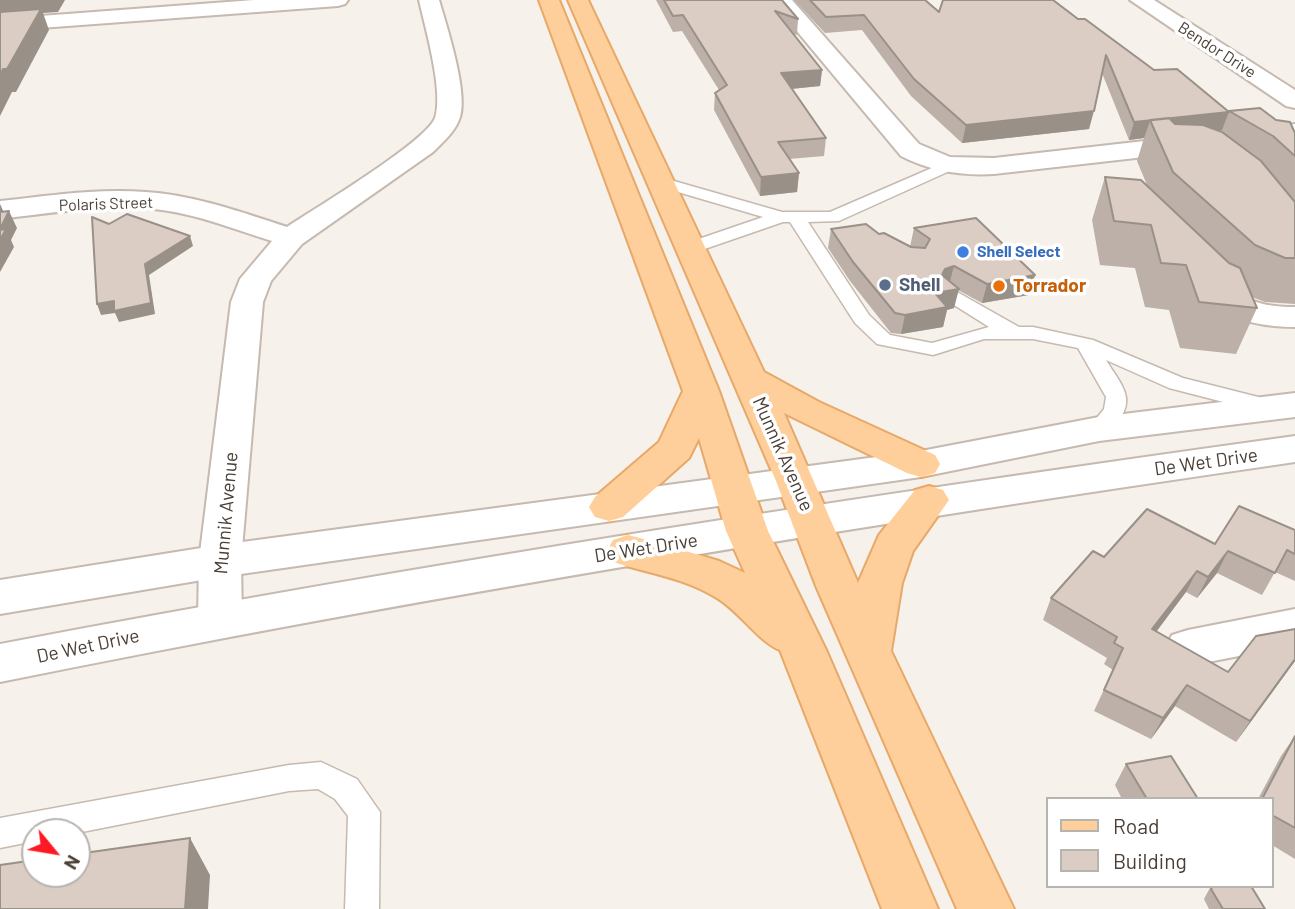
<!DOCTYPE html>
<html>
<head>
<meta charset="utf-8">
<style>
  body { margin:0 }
  #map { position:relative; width:1295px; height:909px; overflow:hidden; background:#f6f1eb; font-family:Barlow,sans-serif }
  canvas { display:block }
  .legend { position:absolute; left:1046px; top:797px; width:228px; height:91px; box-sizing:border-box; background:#fff; border:2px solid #b7b3af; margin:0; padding:9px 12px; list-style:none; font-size:21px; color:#4b4038 }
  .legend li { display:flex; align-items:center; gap:14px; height:35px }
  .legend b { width:35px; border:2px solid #b7b3af }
  .north { position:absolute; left:21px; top:818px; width:70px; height:70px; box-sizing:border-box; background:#fff; border:2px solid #b7b3af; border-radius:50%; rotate:120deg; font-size:19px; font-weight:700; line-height:28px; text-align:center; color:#4b4038 }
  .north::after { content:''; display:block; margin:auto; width:24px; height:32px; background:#fe1a24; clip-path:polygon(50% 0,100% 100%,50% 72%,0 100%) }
</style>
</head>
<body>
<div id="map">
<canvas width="1295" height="909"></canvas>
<ul class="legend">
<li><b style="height:9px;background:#ffcf9b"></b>Road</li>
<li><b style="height:19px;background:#dbcdc3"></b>Building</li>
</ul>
<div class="north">N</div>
</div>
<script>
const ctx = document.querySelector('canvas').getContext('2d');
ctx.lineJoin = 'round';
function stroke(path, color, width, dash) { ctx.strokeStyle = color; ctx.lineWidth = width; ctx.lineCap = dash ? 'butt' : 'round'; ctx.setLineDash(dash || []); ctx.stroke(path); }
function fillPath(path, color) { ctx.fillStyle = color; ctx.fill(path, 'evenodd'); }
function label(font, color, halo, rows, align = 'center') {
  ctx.font = font + ' Barlow,sans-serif'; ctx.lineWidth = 7; ctx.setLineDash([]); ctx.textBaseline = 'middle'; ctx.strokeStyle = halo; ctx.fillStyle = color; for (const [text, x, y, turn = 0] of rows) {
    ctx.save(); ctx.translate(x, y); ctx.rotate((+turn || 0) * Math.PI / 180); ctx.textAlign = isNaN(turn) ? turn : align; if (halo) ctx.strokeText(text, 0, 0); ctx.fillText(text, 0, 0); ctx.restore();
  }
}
const service = new Path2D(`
  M948 161 956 166 954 169 839 221 808 222 869 315 890 335 932 343 989 327 943 298 940 294 943 290 950 288 1019 327H1033L1093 340 1183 378 1278 402 1281 407 1278 412 1270 414 1169 388 1106 360C1121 385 1138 399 1115 425 1107 434 1103 437 1091 434L1088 429 1104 409 1106 397 1078 348 1033 339H984L933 355 877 344 855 323 790 222H783L696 252H684L681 248 684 244 763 217 654 185 652 182 660 177 782 212H830Z
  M321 762 357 779 380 812 379 909H345L348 816 335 799 318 789 289 791 77 833 35 832V841L0 848V818L289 765Z`);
const minor = new Path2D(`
  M254 0H348L345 4 338 6 0 31V19Z
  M419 0H439C447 27 468 92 460 117 456 131 443 142 433 152L302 244 271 281 263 302 241 561 242 619 236 631 220 637 204 631 198 619 199 561 231 302 240 279 272 241C236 230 200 215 162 210 109 203 53 213 0 219V201C48 196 97 188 146 192 194 195 241 212 287 227 314 209 426 142 435 118 444 92 425 27 419 0Z
  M771 0H792L919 144 950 157 994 158 1295 124V140L994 174C961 176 930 171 901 156Z
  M1130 0H1154L1295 90V108L1286 106Z
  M1210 276C1223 280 1229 287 1239 294 1257 305 1275 307 1295 307V327C1258 327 1216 318 1194 286L1199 279Z
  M1295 609V645L1188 666 1172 661 1165 648 1172 635 1188 630Z`);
const tertiary = new Path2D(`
  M1295 393V417L1099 441 921 477 220 577 0 614V580L220 545 921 451 1099 417Z
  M1295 436V462C861 525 429 595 0 682V644C430 562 862 496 1295 436Z`);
const primary = new Path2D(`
  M539 0H559L719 391 768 531 827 652 938 909H882L780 650C760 643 739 611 717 598 685 578 648 573 613 562L607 551 613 540 628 535 659 543 719 561 745 573 726 531 699 438 689 458 623 517 609 521 595 517 589 507 595 497 659 442 683 391Z
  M568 0H588L764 372 819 402 935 455 940 464 935 473 921 477 907 473 784 413 858 583 879 535 915 490 929 486 943 490 949 500 913 551 902 583 891 651 1014 909H957L816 586 776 481Z`);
const wall = new Path2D(`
  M656 0H782L798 19 797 35 793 34 822 70 820 86 792 89 826 138 824 156 789 159 799 173 797 192 760 196 714 110 715 93 719 90 682 31 673 32Z
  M794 0H925L939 12 1078 19 1154 70 1229 112V111L1276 120 1295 133V304L1265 302 1252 297 1257 308 1236 354 1180 348 1169 310 1145 307 1135 268 1100 265 1092 220 1105 177 1147 185 1137 161 1144 138 1129 140 1102 73 1089 129 962 143 911 96 862 30 825 33Z
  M914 228 1035 275 1029 295 982 303 958 290 954 308 947 310 943 327 901 334 891 333 850 281 828 248 831 229 879 234 910 247Z
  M1295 530V581L1275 572 1262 595 1217 573 1197 598 1186 592 1156 631 1228 672 1295 661 1236 742 1175 706 1151 739 1094 711 1113 670 1104 664 1107 658 1043 620 1051 598 1104 557 1215 544Z
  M1295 736V859L1272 845V799H1258L1281 756Z
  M1126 764 1198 799H1122L1115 785Z
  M1211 886H1251L1265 909H1209L1204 899Z`);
const shadedWall = new Path2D(`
  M0 0H65L58 12 43 13 49 30 16 92H12L0 116Z
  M822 70 820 86 779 90 781 73Z
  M1094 111 1089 129 962 143 966 125Z
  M1229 112 1222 130 1158 137 1150 121Z
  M1150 121 1144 138 1129 140 1134 122Z
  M799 173 797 192 760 196 761 177Z
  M0 204 6 217 9 211 17 228 11 240 14 247 0 272Z
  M190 236 193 246 149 275 155 314 119 322 115 313 101 315 97 304 114 301 145 264Z
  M954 266 949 285 959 289 954 308 947 310 943 327 901 334 905 315 935 293 942 275 945 269Z
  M1035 275 1029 295 982 303 987 284Z
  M1228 551 1217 573 1197 598 1208 577Z
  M1197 571 1186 592 1142 651 1152 629Z
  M1295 659V661L1236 742 1250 721Z
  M1187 685 1175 706 1151 739 1163 718Z
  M190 838 210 875 208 909H185Z`);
const building = new Path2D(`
  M664 0H782L798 19 775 11 822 70 781 73 826 138 778 142 799 173 761 177 715 93 727 85 683 15 673 16Z
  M810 0H925L939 12 943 0H1053L1078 19H1085L1154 70 1177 69 1229 112 1134 122 1106 55 1094 111 966 125 914 79 864 15 826 17Z
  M41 9 7 69H3L0 75V12Z
  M1260 108 1276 120 1290 122 1295 133V156L1273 136 1229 111Z
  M1169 118 1175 124 1203 125 1222 132 1261 161 1295 202V258H1285L1255 245 1173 172 1150 120Z
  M1105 177 1141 180 1229 263 1240 268 1257 308 1199 302 1186 265 1161 263 1151 225 1114 221Z
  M9 211 0 229V212Z
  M127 214 190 236 145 264 151 303 114 311V301L97 304 92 217 109 224Z
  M976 218 1035 275 987 284 954 266 945 269 942 275 959 289 935 293 947 307 905 315 895 313 853 262 831 229 866 224 879 234 884 233 911 247 925 248 930 239 914 228Z
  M6 229 0 240V230Z
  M1239 506 1295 530V554L1287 550 1275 573 1228 551 1208 577 1197 571 1152 629 1228 672 1256 636 1295 629V659L1250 721 1187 685 1163 718 1104 690 1123 648 1114 643 1117 637 1051 598 1093 551 1104 557 1147 509 1215 544Z
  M1295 736V828L1272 815V799H1262Z
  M1171 756 1198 799H1147L1126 764Z
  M190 838 185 909H0V865L35 860V874H77V854Z
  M1213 886H1251L1265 909H1223L1211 889Z`);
const markers = [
  [963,252,7,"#3f7fe0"],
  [885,285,7,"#5c6f8a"],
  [999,286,7,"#e8710a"]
];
const farStreetnames = [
  ["Bendor Drive",1217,50,33],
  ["Polaris Street",106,204,-2]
];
const farShopnames = [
  ["Shell Select",977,252]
];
const serviceNames = [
  ["Shell",899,285]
];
const foodNames = [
  ["Torrador",1013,286]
];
const streetNames = [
  ["Munnik Avenue",783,454,66],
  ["De Wet Drive",1206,462,-8],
  ["Munnik Avenue",226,513,-85],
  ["De Wet Drive",646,548,-9],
  ["De Wet Drive",88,646,-12]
];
stroke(service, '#c5b9b0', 3);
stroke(minor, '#c5b9b0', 4);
stroke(tertiary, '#c5b9b0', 4);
stroke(primary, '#e7a868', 4);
fillPath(service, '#fff');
fillPath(minor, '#fff');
fillPath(tertiary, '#fff');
fillPath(primary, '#ffcf9b');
fillPath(wall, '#bcb0a8');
fillPath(shadedWall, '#999088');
fillPath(building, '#dbcdc3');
stroke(building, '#999088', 2);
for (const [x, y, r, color] of markers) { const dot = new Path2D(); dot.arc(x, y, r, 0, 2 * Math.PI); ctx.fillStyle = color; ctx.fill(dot); stroke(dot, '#fff', 2.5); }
label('16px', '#4b4038', '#fff', farStreetnames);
label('bold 16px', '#366cbe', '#fff', farShopnames, 'left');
label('bold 19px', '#4e5e75', '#fff', serviceNames, 'left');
label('bold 19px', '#c56008', '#fff', foodNames, 'left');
label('19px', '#4b4038', '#fff', streetNames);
</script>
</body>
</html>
